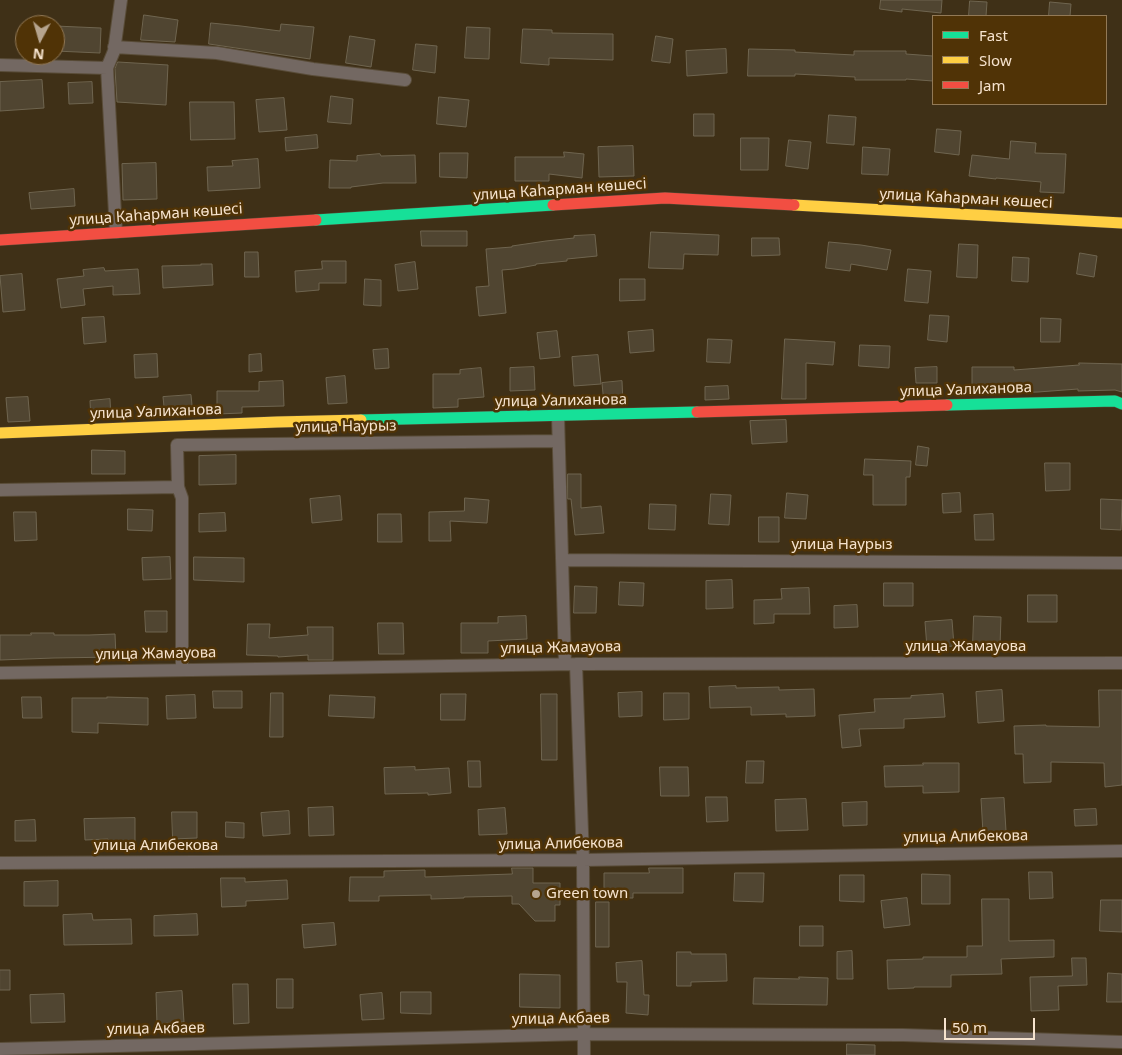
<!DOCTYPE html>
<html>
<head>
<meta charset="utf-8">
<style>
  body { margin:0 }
  #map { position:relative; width:1122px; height:1055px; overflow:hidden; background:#3f3017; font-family:"Noto Sans",sans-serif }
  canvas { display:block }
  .legend { position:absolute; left:932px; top:15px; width:175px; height:90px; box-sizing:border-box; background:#503306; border:1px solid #927956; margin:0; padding:6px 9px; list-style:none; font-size:15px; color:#f6e3ce }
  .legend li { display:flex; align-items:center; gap:10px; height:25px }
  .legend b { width:25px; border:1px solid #927956 }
  .north { position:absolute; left:15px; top:15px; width:50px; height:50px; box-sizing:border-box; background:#503306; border:1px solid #927956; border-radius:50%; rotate:186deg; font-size:14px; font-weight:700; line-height:20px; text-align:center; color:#f6e3ce }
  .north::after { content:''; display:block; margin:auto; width:18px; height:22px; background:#b6a48e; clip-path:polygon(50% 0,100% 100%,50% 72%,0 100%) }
  .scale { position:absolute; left:944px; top:1018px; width:91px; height:22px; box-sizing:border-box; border:2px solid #f6e3ce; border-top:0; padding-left:6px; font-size:15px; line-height:18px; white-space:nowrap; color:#f6e3ce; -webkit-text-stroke:4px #503306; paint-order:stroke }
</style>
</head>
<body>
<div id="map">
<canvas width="1122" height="1055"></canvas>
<ul class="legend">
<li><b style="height:6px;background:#16e098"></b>Fast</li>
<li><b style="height:6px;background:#ffcf43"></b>Slow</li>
<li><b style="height:6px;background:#f24e42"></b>Jam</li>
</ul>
<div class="north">N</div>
<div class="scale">50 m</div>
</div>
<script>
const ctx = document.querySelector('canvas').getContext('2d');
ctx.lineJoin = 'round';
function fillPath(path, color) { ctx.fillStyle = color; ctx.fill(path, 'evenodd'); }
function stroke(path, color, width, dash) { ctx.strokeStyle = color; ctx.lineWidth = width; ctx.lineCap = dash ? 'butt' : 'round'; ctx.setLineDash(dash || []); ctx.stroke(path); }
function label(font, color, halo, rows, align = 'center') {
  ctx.font = font + ' "Noto Sans",sans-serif'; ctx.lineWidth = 5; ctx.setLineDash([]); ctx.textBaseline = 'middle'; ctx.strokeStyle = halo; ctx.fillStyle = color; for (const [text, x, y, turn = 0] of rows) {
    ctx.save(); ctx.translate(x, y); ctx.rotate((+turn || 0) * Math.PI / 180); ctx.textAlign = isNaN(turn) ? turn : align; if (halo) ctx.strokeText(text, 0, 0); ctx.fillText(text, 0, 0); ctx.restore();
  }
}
const building = new Path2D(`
  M881 0H942L941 13 902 9V12L880 9Z
  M970 1 987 2 986 16H969Z
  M1050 2 1071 4 1070 16H1049Z
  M144 15 178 20 175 42 141 40Z
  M211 23 241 26 280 31 281 24 314 27 310 59 209 44Z
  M55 26 101 28 100 53 55 51Z
  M467 27 490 28 489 59 465 58Z
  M523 29 552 30V33L613 34V60L549 58V65L521 63Z
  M350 36 375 40 371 67 346 63Z
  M656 36 673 39 670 63 652 61Z
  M416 44 437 46 435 73 413 70Z
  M726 49 727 73 687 76 686 51Z
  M749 49 795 50V52L854 55V51H906V54L933 56V81L906 79V80H855V77L795 74V76H748Z
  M118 62 168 65 166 105 117 102 115 69Z
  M42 80 44 108 0 111V82Z
  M92 82 93 103 69 104 68 83Z
  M331 96 353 99 351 124 328 122Z
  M439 97 469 100 466 127 437 124Z
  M284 98 287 130 259 132 256 100Z
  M190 102H234L235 139 191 140Z
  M694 114H714V136H694Z
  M829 115 856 117 854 145 827 143Z
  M937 129 961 131 959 155 935 152Z
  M317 135 318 148 286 151 285 138Z
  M741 138H769L768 170H741Z
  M789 140 811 142 808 169 786 166Z
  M1011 141 1036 143 1035 153 1066 154 1064 193 1040 192 1041 182 996 178V179L969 176 972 155 1009 159Z
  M633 146 634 176 599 177 598 147Z
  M863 147 890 149 888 175 862 174Z
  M564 152 584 154 582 178 549 174V181H515V157H564Z
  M440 153H468L467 178 440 177Z
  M380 154 381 156 415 155 416 183H383L351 187V188H329L330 160 357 161V156Z
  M258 159 260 188 208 191 207 167 233 166 232 161Z
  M156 163 157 199 123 200 122 164Z
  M74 189 75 206 31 209 29 193Z
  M421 231H467V246H422Z
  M651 232 719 235 718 255 684 254 683 269 649 268Z
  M595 235 597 256 567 259V261L536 264V265L514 269 502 270 506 313 479 316 476 287 489 286 486 249 512 247V246L546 241 574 238V236Z
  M752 238H779L780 255 752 256Z
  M829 242 861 245 891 250 887 270 851 264 850 271 826 268Z
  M959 244 978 245 977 278 957 277Z
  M245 252H258L259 277H245Z
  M1080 253 1097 256 1094 277 1077 274Z
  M1013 257 1029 258 1028 282 1012 281Z
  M322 261H346V283H319V290L296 292 295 271 322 269Z
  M415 262 418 289 398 291 395 265Z
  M201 264H212L213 285 163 288 162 266 201 265Z
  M104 268 105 271 138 269 140 294 113 295V286L83 289 85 305 61 308 57 279 84 276 83 270Z
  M908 269 931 271 928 303 905 301Z
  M22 274 25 310 3 312 0 276Z
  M365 279 381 280V306L364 305Z
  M620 279H645V300L620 301Z
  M930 315 949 316 947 342 928 340Z
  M104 317 106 342 84 344 82 318Z
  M1041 318 1061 319 1060 342H1041Z
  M653 330 654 351 630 353 628 332Z
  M557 331 560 357 540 359 537 333Z
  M708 339 732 340 730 363 707 362Z
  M785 339 835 342 833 365 806 363V399H782Z
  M860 345 890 346 889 368 859 366Z
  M388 349 389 368 375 369 373 350Z
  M157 354 158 377 135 378 134 355Z
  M261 354 262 371 249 372V355Z
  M598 355 601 384 574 386 572 357Z
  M1079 363 1122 364V392L1115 390 1078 391V389L1038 392 972 394V367H1014V370L1079 365Z
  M534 367 535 390 510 391V368Z
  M937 367V383H916L915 368Z
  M481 368 484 397 458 399V407L433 408V374H460V370Z
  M345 376 347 403 328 404 326 378Z
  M283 381 284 406 242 407V413L217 414V391H259V382Z
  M622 381 623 403 604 404 602 383Z
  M728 386 729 399 705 400V387Z
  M191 395 193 415 165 416 163 397Z
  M28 397 30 421 8 422 6 398Z
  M110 399 111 418 91 419 90 401Z
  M786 420 787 442 752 444 750 421Z
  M918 446 929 448 927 466 916 465Z
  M92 450 125 451V474H92Z
  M236 455V484L199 485V456Z
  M865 459 911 461 910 477H906V505H873V475H864Z
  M1045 463H1070V490L1046 491Z
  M568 474H581V508L601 506 604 533 575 535 571 499H568Z
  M787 493 808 495 806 519 785 518Z
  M960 493 961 512 943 513 942 494Z
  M711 494 731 495 729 525 709 524Z
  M340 496 342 520 312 523 310 499Z
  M465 498 489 500 487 523 450 521 451 541H429V512L464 511Z
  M1101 499 1122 500 1121 530 1101 529Z
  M650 504 676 505 675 530 649 529Z
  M128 509 153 510 152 531 128 530Z
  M14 512H36L37 540 15 541Z
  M225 513 226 531 199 532V514Z
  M378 514H401L402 542H378Z
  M993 514 994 540H975L974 515Z
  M759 517H779V542H759Z
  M170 557 171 579 143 580 142 558Z
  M194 557 244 558V582L194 580Z
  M732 580 733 608 706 609V581Z
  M620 582 644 583 643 606 619 605Z
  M884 583H913V606H884Z
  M575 586 597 587 596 613H574Z
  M809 588 810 614H774V623L754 624V600L782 599 781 589Z
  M1028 595H1057V622H1028Z
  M857 605 858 627 834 628V606Z
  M145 611H167V632H146Z
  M526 616 527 639 488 641V653H461V623H498V617Z
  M974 616 1001 617 1000 646H973Z
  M952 620 954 646 927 648 925 622Z
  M378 623H403L404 654H379Z
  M248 624H270L269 638 308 635 307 627H333V660H308V655L278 657V656L247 655Z
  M31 633H54V635H89L115 634 116 657 54 658 0 660V635H31Z
  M736 686V688L779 687V690L814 689 815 716 786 717V714L751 715V707L710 708 709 687Z
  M1002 690 1004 721 978 723 976 692Z
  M1099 690H1122V785L1105 787 1104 763 1051 762V782L1024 783 1023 754H1015L1014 726 1046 725V726L1099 727Z
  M213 691H242V708H214Z
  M642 692V716L619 717 618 693Z
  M271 693H283V737H270Z
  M664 693H689V719L664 720Z
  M441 694H466L465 720H441Z
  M541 694H557V760H542Z
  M943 694 945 717 904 719V728L859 729 861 746 842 748 839 715 875 712 874 699 911 698V696Z
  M195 695 196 718 167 719 166 696Z
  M330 695 375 697 374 718 329 716Z
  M22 697H41L42 718H23Z
  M107 697 148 698V725L98 723V733L72 732V698H107Z
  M468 761H480L481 787H469Z
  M747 761H764L763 783H746Z
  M923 763H959V792L923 793V786L885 787 884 766 923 765Z
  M415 767V770L449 768 451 793 428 795V793L385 794 384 768Z
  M660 767H688L689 796H661Z
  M706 797H727L728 821 707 822Z
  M1004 798 1006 831 983 833 981 799Z
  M806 799 808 830 776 831 775 800Z
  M867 802V825L843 826 842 803Z
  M333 807 334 835 309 836 308 808Z
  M505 808 507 834 479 835 478 810Z
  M1096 809 1097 825 1075 826 1074 810Z
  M289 811 290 834 263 836 261 813Z
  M172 812H197V838L173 839Z
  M135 818V841H108V839L85 840 84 819Z
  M35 820 36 841H15V821Z
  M226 822 244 823V838L226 837Z
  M512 868H533V883H560V905H555V921H535L519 904H512V896L464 897V898L431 899V895L379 896V901H349L350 877H384V871L425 870V877L512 874Z
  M649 868H683V893H633V898H604V873H649Z
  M1029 872H1052L1053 898 1030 899Z
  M735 873H764L763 902 734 901Z
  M922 874 950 875V904H922Z
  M840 875H864V902L840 901Z
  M221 878H245V882L287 880 288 899 246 901V906L222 907Z
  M58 881V906H24V882Z
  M907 898 910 925 884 928 881 901Z
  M982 899H1009V941L1054 940V957L1001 959 1002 974 951 975V987H914V988L888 989 887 960 923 959V957H967V946H982Z
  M1101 900H1122V932L1100 931Z
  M596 902H609V947H596Z
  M92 914 93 920 131 919 132 944 64 945 63 915Z
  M197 914 198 935 154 936V916Z
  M334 923 336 945 304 948 302 925Z
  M800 926H823V946H800Z
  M852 951 853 979H837V952Z
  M677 952H691V954H726L727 981 691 982V986H677Z
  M1072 958H1086L1087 985 1058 986 1059 1010 1031 1011 1030 977 1072 976Z
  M642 961 644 995H649L648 1015 626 1013 627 982H617L616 963Z
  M0 970H10V990H0Z
  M1108 973 1122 974V1002H1107Z
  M520 974 560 975V1008L520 1007Z
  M799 977 828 978 827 1005 753 1004 754 978 799 979Z
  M277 979H293V1008H277Z
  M233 984H248L249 1023 234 1024Z
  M182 991 184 1022 157 1024 156 993Z
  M401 992H431V1014L401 1013Z
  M382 993 384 1019 362 1020 360 995Z
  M64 994 65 1022 31 1023 30 995Z
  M847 1044 875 1045V1055H847Z`);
const street = new Path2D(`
  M114 47 217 53 313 69 405 80
  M0 65 107 68
  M116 232 107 68 114 51 121 0
  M558 416 565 664
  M178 487 177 445 558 441
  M0 490 178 487 182 498V670
  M563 560 1122 563
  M576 664 583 860 584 1055
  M0 673 576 664 1122 663
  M0 863 583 860 1122 851
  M0 1049 584 1034 903 1035 1122 1042`);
const fast = new Path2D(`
  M316 220 553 205
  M947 405 1115 401 1122 404
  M361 420 697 412`);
const slow = new Path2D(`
  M794 205 1122 223
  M0 433 277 422 361 420`);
const jam = new Path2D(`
  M553 205 665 198 794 205
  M0 240 316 220
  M697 412 947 405`);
const markers = [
  [536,894,5,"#b6a48e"]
];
const streetNames = [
  ["улица Каһарман көшесі",560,190,-4],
  ["улица Каһарман көшесі",966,199,3],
  ["улица Каһарман көшесі",156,215,-4],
  ["улица Уалиханова",966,390,-2],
  ["улица Уалиханова",561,401,-1],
  ["улица Уалиханова",156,412,-2],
  ["улица Наурыз",346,427,-1],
  ["улица Наурыз",842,545],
  ["улица Жамауова",966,647],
  ["улица Жамауова",561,648,-1],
  ["улица Жамауова",156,654,-1],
  ["улица Алибекова",966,837,-1],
  ["улица Алибекова",561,844,-1],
  ["улица Алибекова",156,846],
  ["улица Акбаев",561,1019,-1],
  ["улица Акбаев",156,1029,-1]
];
const poiNames = [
  ["Green town",546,894]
];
fillPath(building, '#504531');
stroke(building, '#6f6550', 1);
stroke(street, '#594c38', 14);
stroke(fast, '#594c38', 12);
stroke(slow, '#594c38', 12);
stroke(jam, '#594c38', 12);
stroke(street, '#736862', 12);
stroke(fast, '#16e098', 11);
stroke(slow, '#ffcf43', 11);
stroke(jam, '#f24e42', 11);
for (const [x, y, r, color] of markers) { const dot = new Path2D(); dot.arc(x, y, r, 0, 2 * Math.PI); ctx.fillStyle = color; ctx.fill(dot); stroke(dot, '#503306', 2); }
label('15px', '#f6e3ce', '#503306', streetNames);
label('15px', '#f6e3ce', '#503306', poiNames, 'left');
</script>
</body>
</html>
